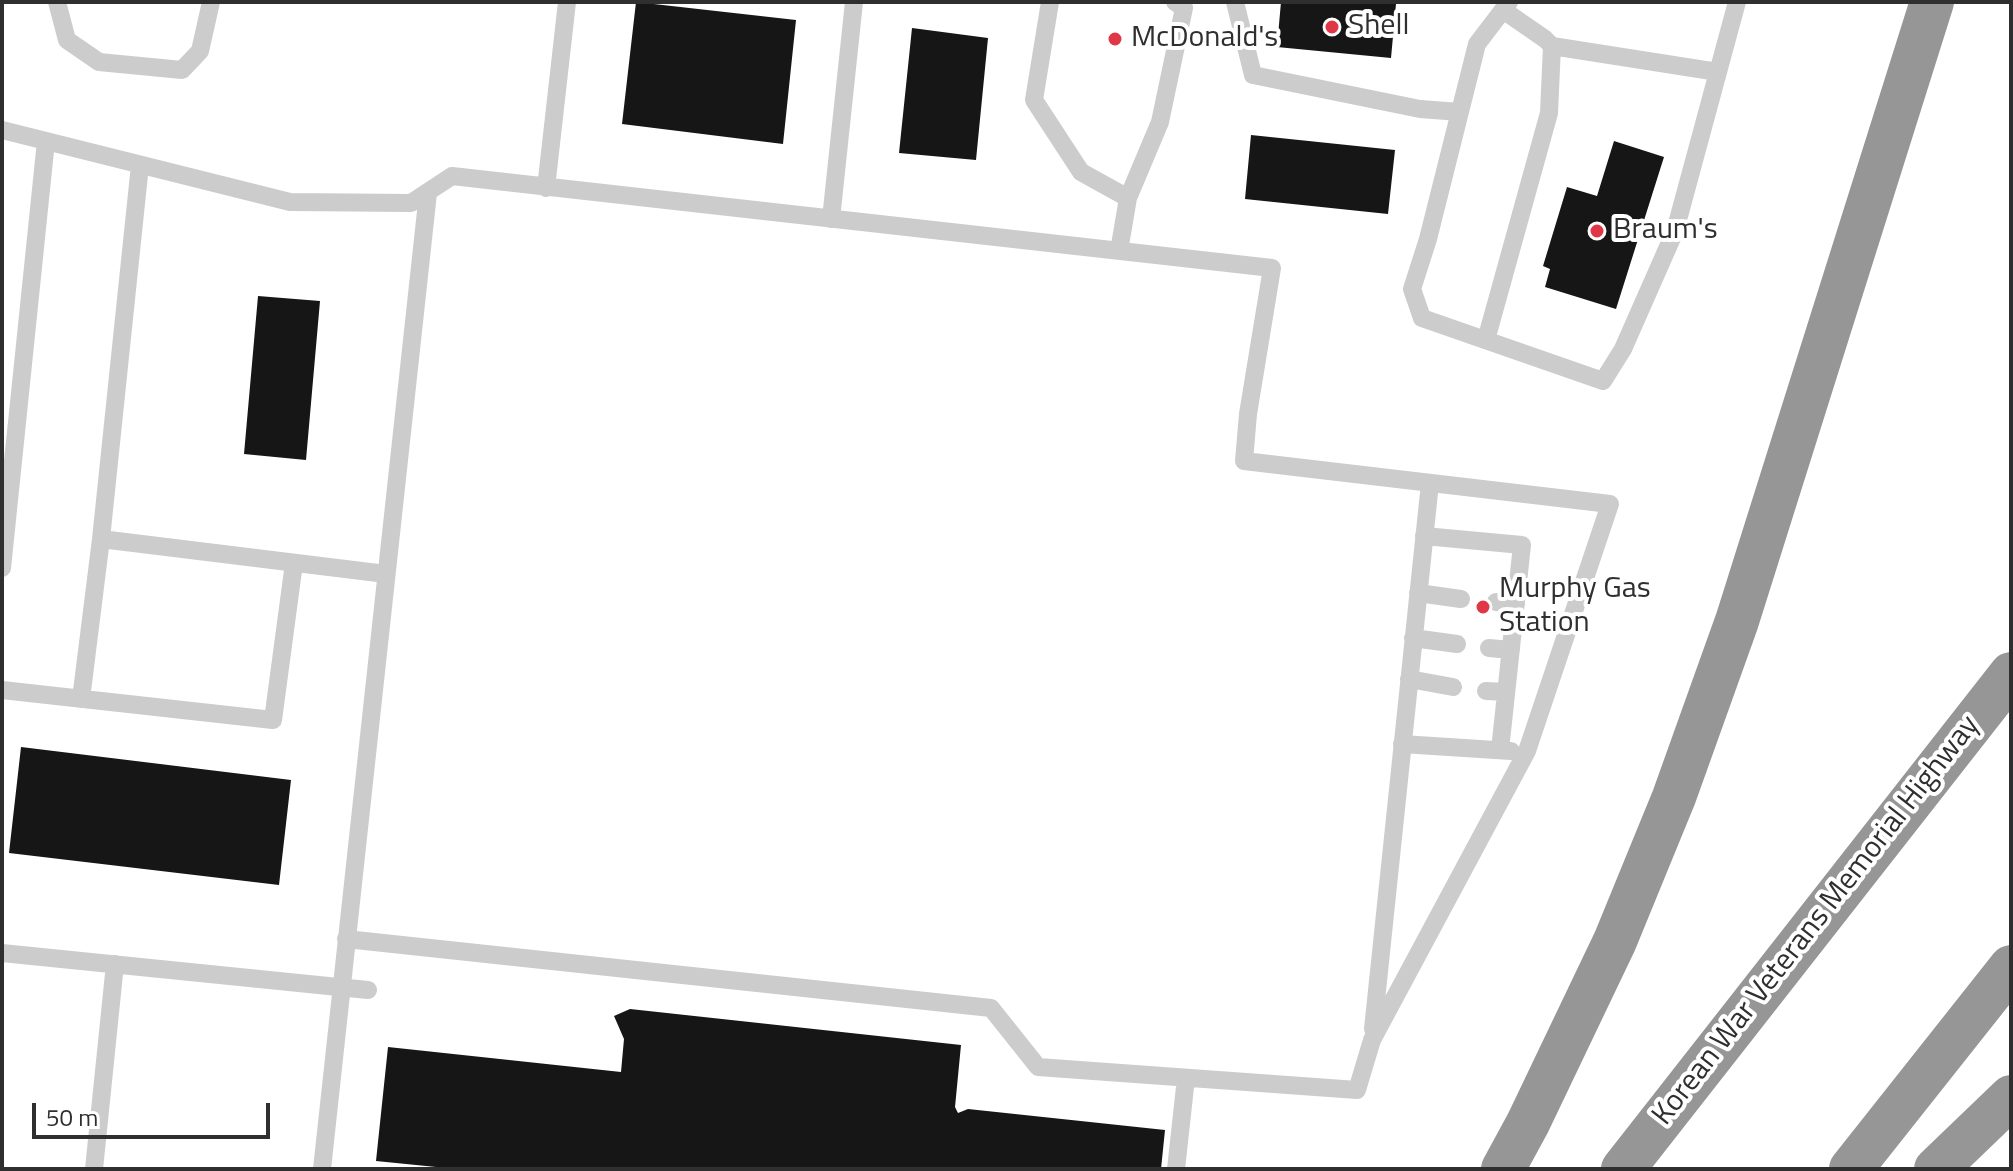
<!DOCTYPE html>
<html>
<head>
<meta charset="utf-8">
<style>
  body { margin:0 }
  #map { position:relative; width:2013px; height:1171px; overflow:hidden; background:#fff; font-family:"Titillium Web",sans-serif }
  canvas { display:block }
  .frame { position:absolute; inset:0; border:4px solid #2f2f2f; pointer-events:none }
  .scale { position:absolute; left:32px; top:1103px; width:238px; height:36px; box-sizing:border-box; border:4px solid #2f2f2f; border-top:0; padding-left:10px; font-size:24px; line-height:28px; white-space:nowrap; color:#2f2f2f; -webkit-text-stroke:6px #fff; paint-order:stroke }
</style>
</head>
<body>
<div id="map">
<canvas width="2013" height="1171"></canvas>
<div class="frame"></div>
<div class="scale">50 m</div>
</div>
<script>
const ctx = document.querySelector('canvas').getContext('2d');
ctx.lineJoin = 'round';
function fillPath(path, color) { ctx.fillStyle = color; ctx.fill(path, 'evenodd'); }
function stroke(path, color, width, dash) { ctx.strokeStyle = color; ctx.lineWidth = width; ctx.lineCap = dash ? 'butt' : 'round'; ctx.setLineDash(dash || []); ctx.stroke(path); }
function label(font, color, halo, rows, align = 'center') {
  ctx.font = font + ' "Titillium Web",sans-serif'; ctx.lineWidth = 8; ctx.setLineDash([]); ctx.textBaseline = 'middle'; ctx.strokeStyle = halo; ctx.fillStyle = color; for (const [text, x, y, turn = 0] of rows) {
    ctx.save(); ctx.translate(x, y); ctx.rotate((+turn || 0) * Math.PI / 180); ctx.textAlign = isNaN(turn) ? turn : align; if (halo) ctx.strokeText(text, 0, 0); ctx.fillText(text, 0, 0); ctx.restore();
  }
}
const building = new Path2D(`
  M636 2 796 20 783 144 622 124Z
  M1281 2H1373L1396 4 1391 58 1277 47Z
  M912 28 988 38 976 160 899 153Z
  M1251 135 1395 150 1388 214 1245 199Z
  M1614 141 1664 157 1616 309 1545 287 1550 269 1543 266 1567 187 1597 196Z
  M258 296 320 301 306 460 244 454Z
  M21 747 291 780 279 885 9 853Z
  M630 1009 961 1045 955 1107 958 1113 968 1109 1165 1130 1161 1169H456L376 1161 388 1047 621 1072 624 1039 614 1016Z`);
const service = new Path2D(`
  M57 2 67 40 99 62 182 70 200 51 211 2
  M1050 2 1034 100 1081 172 1128 198
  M1235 2 1253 75 1420 109 1460 112
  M1509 2 1477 44 1428 239 1412 289 1422 318 1603 381 1623 349 1675 231 1737 2
  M1552 46 1718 72
  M2 130 290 202 411 203 452 176 1272 268 1248 414 1244 461 1610 504 1527 751 1372 1040 1357 1090 1038 1067 991 1008 346 939
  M546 188 567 2
  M831 219 854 2
  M1119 251 1128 198 1160 122 1184 8 1175 2
  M1486 340 1549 113 1552 46 1545 39 1503 10
  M1424 536 1522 545 1500 750
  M101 539 386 574
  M2 568 46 141
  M1418 593 1461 599
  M1496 602 1516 604
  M1413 638 1457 644
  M1489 648 1511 650
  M1409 679 1453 687
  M2 690 273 720 294 563
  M1486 691 1506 692
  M81 699 101 539 140 165
  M1402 744 1511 751
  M2 953 368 990
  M1373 1029 1430 483
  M94 1169 115 964
  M322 1169 428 193
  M1176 1169 1186 1078`);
const motorway = new Path2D(`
  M1503 1169 1528 1123 1615 941 1674 797 1737 621 1932 2
  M1623 1169 2011 674
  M1851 1169 2011 967
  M1936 1169 2011 1097`);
const markers = [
  [1332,27,8,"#df3745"],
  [1115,39,8,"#df3745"],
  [1597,231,8,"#df3745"],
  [1483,607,8,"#df3745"]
];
const poiNames = [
  ["Shell",1348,27],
  ["McDonald's",1131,39],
  ["Braum's",1613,231],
  ["Murphy Gas",1499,590],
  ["Station",1499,624]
];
const streetNames = [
  ["Korean War Veterans Memorial Highway",1817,921,-52]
];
fillPath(building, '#161616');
stroke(service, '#ccc', 18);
stroke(motorway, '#969696', 44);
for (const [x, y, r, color] of markers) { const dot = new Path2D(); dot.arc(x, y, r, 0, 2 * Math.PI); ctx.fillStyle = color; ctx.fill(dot); stroke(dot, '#fff', 3); }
label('30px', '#2f2f2f', '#fff', poiNames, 'left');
label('30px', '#2f2f2f', '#fff', streetNames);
</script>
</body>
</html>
